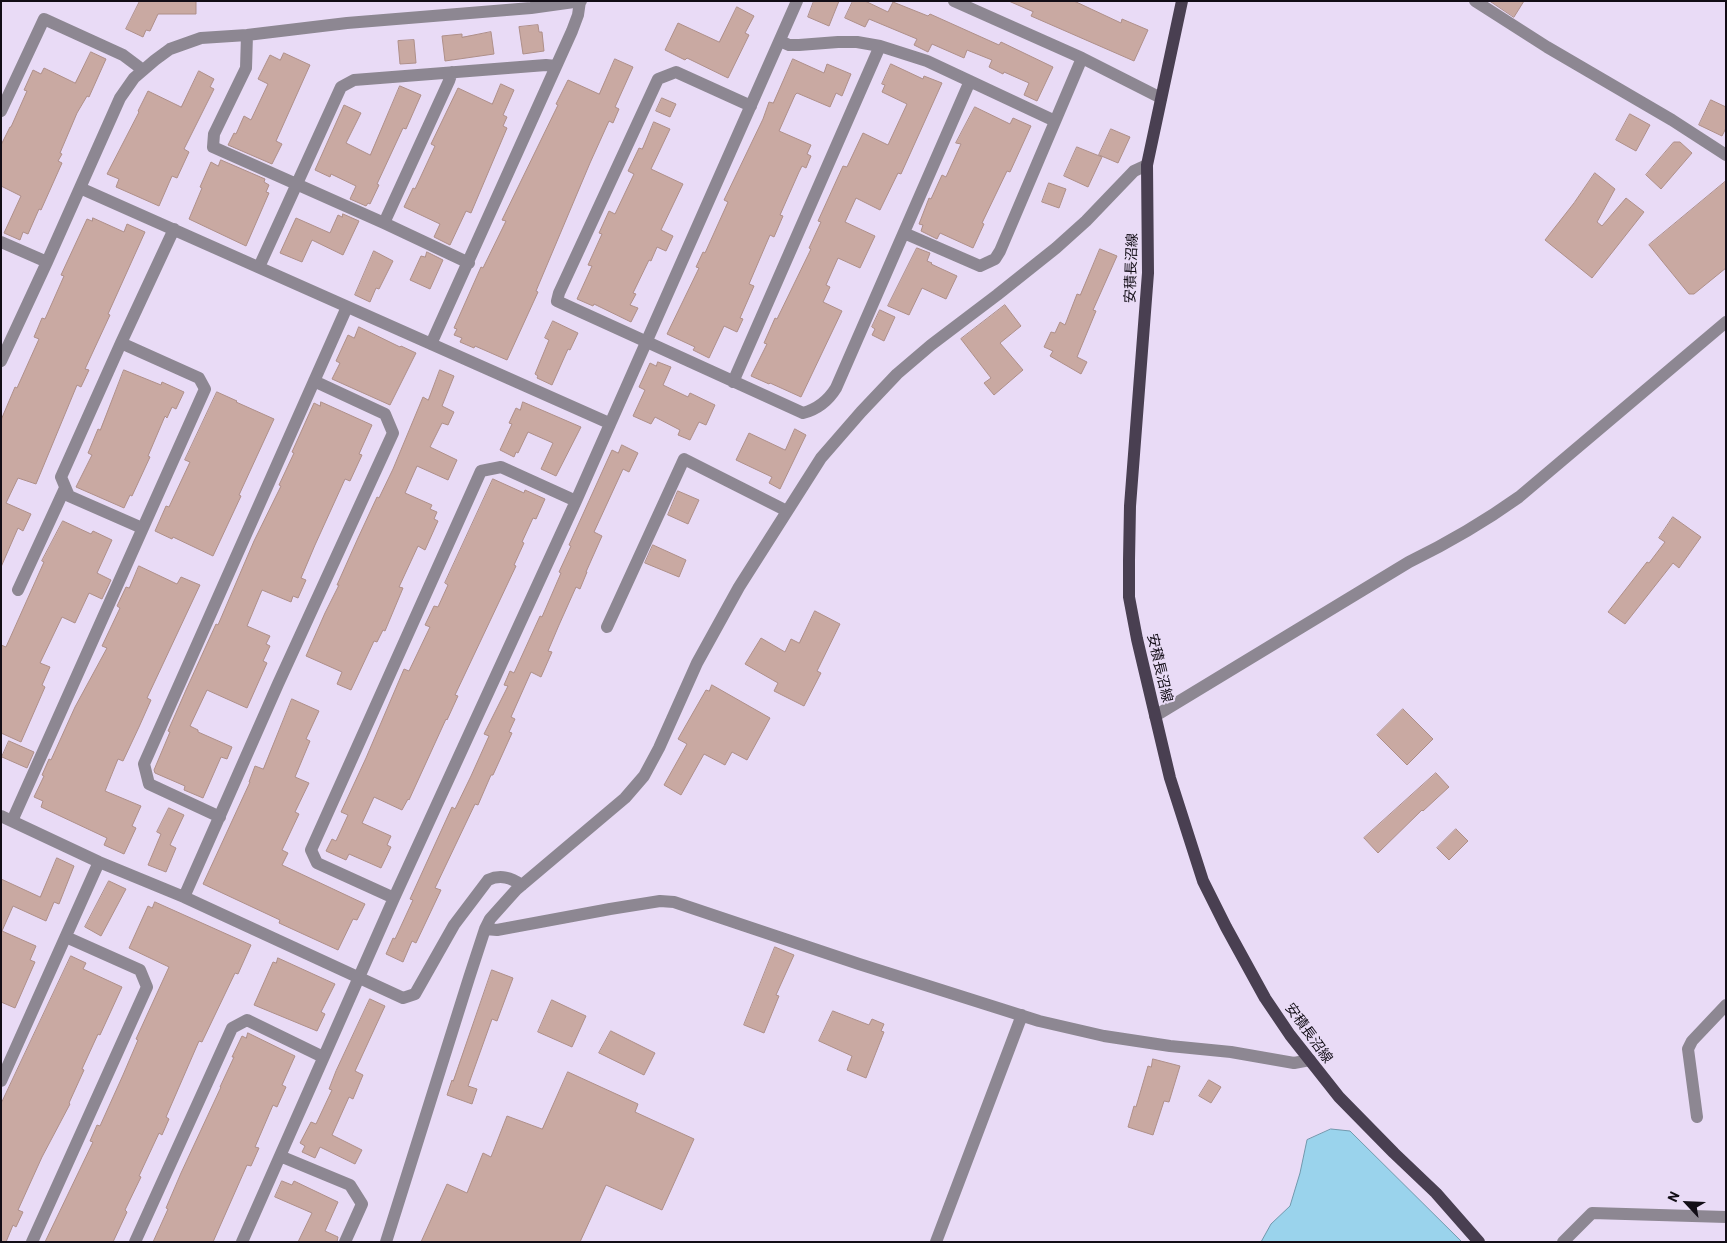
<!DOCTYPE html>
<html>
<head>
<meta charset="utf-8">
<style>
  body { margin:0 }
  #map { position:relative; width:1727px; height:1243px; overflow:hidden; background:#e9dbf6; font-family:Barlow,sans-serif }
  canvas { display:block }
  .frame { position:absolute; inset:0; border:2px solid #120d16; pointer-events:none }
  .north { position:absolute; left:1662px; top:1178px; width:50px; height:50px; -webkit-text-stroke:4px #e9dbf6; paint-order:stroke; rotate:295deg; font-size:14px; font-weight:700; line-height:20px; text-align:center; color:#120d16 }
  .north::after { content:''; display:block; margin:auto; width:18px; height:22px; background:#120d16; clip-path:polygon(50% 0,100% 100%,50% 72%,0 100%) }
</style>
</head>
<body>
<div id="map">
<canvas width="1727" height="1243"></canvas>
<div class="frame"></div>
<div class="north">N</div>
</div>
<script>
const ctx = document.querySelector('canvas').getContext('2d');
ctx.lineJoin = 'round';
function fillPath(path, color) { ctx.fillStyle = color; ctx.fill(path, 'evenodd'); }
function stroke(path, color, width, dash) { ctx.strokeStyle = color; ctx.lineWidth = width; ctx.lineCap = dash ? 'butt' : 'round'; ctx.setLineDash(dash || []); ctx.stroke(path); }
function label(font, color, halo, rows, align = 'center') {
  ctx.font = font + ' Barlow,"Noto Sans JP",sans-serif'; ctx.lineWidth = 4; ctx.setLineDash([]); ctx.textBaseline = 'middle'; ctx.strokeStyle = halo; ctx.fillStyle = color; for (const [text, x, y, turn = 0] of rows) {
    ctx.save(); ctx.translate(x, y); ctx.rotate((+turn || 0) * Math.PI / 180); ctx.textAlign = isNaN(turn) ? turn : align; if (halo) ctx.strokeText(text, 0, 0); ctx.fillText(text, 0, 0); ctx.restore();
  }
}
const water = new Path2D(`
  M1331 1129 1350 1131 1462 1242H1261L1271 1224 1290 1206 1300 1173 1307 1140Z`);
const building = new Path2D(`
  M140 1H196V14H158L150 31 146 30 143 37 126 29Z
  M814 1H839L829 26 808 17Z
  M853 1H865L888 12 893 2 928 16 930 14 999 45 1001 42 1053 67 1037 101 1024 95 1029 83 1004 72 1003 74 989 67 992 60 967 50 964 58 932 44 928 52 914 45 917 39 869 19 865 27 845 18Z
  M1009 1H1074L1121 23 1122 19 1148 30 1134 61 1031 16 1033 12Z
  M1490 1H1524L1514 17Z
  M737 7 754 16 745 33 749 35 728 78 687 58 685 60 665 50 678 23 719 42Z
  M538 25 539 32H542L544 51 523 54 519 27Z
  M491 32 494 54 445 61 442 36 462 34V37Z
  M414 40 416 63 400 64 398 41Z
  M91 52 106 59 89 97 87 96 77 113 60 153 62 154 58 161 62 163 41 210 39 209 28 234 23 232 20 240 4 233 21 196 1 186V145L10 127H11L27 91 24 90 33 70 41 74 44 68 75 83Z
  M284 53 310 65 276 141 282 144 272 164 228 145 234 133 236 134 244 116 251 120 268 84 258 79 270 55 280 60Z
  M615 59 633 67 615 107 619 109 613 123 609 121 590 163 536 291 538 292 507 360 475 346 474 348 460 342 462 338 454 335 457 329 454 328 481 267 483 268 506 221 502 220 558 105 556 104 568 80 599 94Z
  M793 59 824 73 827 64 851 74 842 96 836 93 830 107 797 93 795 95 779 131 811 145 807 154 811 156 806 168 802 166 799 172 780 215 783 216 774 237 770 235 749 284 754 286 740 318 743 319 737 332 724 326 709 358 693 350 695 347 667 334 699 268 696 267 703 252 705 253 728 202 724 200 763 119 769 102 773 103Z
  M891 64 923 79 924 76 942 83 901 174 898 173 880 210 856 198 845 222 875 236 860 268 838 258 826 285 830 287 823 302 842 311 801 397 770 383 769 384 751 376 767 344 764 343 775 318 777 319 811 249 809 248 821 222 818 221 843 166 847 167 863 133 888 145 907 104 882 92 885 85 882 84Z
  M199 71 214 79 210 87 214 89 184 149 189 152 177 178 172 176 159 206 116 187 119 179 107 174 139 112 138 111 148 91 181 107Z
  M501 84 514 90 503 115 507 117 503 126 507 128 471 213 466 211 450 245 434 237 440 224 404 207 413 188 415 189 435 146 431 144 458 88 492 104Z
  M400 86 421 95 406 129 403 128 377 184 379 185 370 204 368 203 366 206 350 199 356 186 331 174 330 177 315 170 344 105 361 113 346 143 370 155Z
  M662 98 676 104 670 117 656 111Z
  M1711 100 1726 107V128L1722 136 1699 125Z
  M975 107 1010 124 1013 118 1031 126 1010 172 1007 171 982 223 984 224 973 248 940 233 937 239 921 231 923 225 919 224 929 198 931 199 942 175 946 177 961 144 956 143Z
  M1630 114 1650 125 1636 151 1616 140Z
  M654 122 670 129 651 169 683 184 661 230 673 236 666 251 657 247 651 261 649 260 633 293 636 294 630 305 638 308 631 322 594 304 593 306 577 299 592 266 588 265 602 234 599 233 609 211 615 214 634 174 628 171 639 148 642 149Z
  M1111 129 1130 137 1118 163 1099 155Z
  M1674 142H1680L1692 153 1661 189 1646 175Z
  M1077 147 1102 157 1088 187 1064 176Z
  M221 160 265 179 264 182 269 185 266 192 269 193 246 246 189 219 202 188 200 187 211 162 218 166Z
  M1595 173 1615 189 1597 222 1602 226 1626 198 1644 212 1592 278 1545 240 1574 203Z
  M1726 181V268L1694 294H1689L1649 245Z
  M1049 183 1066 189 1059 208 1042 202Z
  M343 214 359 221 343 255 312 240 302 262 280 253 296 218 330 233 338 215 342 217Z
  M93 218 124 232 127 224 145 232 108 314 110 315 85 369 89 370 81 387 77 385 36 484 18 478 6 503 31 514 23 531 18 528 1 567V420L15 387 17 388 39 339 34 337 42 318 45 319 64 276 61 275 87 219 92 221Z
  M917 248 930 253 927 261 932 263 931 264 957 276 946 299 922 288 909 315 888 306Z
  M1100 249 1117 256 1093 310 1096 311 1077 357 1087 362 1081 374 1050 356 1053 351 1044 347 1051 332 1055 333 1060 322 1065 325 1077 294 1080 295Z
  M374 251 393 261 379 289 376 288 370 302 355 295Z
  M427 252 443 260 430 289 410 280 421 256 425 257Z
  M1005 305 1021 326 1000 343 1023 370 994 395 984 383 991 378 961 339Z
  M880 310 895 317 884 341 872 335 875 329 872 327Z
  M553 321 578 333 570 350 568 349 552 385 537 378 538 376 535 374 549 340 545 338Z
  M359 327 400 347 401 346 416 353 390 405 332 379 340 363 336 361 348 335 354 338Z
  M658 362 671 367 663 385 688 397 690 393 715 405 706 425 699 422 690 440 678 435 680 430 655 417 651 424 633 416 645 390 639 387 650 363 656 366Z
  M124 370 161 385 162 382 184 392 176 409 172 407 167 418 165 416 148 456 150 457 132 496 130 495 124 508 76 487 92 455 88 453 98 429 100 430Z
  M440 370 454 376 442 406 454 412 448 425 442 423 430 447 457 460 448 480 417 466 405 493 432 505 430 509 437 512 434 519 438 521 425 550 418 546 399 587 403 588 385 631 383 630 377 642 374 641 351 690 337 684 342 672 306 656 325 613 339 585H337L358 538 377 497 379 498 393 469 423 397 428 400Z
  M217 392 237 401 236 402 274 419 239 495 241 496 213 556 173 537 172 539 155 531 166 506 169 507 190 462 185 460Z
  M321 402 372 425 359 454 362 455 350 481 345 479 315 545 301 578 306 580 298 598 293 596 291 602 262 590 247 626 270 636 266 644 270 646 263 661 267 663 247 708 207 690 190 726 198 730V732L232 747 227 759 221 757 203 798 184 790 185 786 155 773 154 770 170 732 168 731 186 690 216 624 218 625 254 541 281 486 279 485 294 453 292 452 314 403 320 406Z
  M523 402 581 427 556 476 541 469 553 443 528 432 518 453 516 452 514 457 500 450 512 424 509 423 516 408 520 410Z
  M795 429 806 435 780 489 769 483 772 477 736 460 749 433 785 450Z
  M622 445 638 453 629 472 623 469 594 532 602 536 586 572H587L580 589 576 587 559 625 548 651 552 652 541 677 531 672 511 717 515 719 509 732 512 733 493 775H491L478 805 475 804 435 888 441 890 416 943 412 941 403 962 386 954 393 938 395 939 413 900 410 899 452 807 455 809 471 776 489 736 484 734 508 686 504 685 510 671 514 673 540 616 542 617 561 573 559 572 571 546 569 545 612 450 618 453Z
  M493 479 524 493 525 490 545 499 536 519 533 518 522 542 524 543 514 565 516 566 455 695 458 696 447 720 446 719 409 800 408 799 402 810 374 797 362 823 391 836 387 845 391 847 381 868 349 854 346 860 326 851 332 839 336 841 348 815 341 812 366 758 404 669 409 671 430 627 425 625 434 606 438 607 448 585 445 583Z
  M678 491 699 500 688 524 668 515Z
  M1673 517 1701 537 1679 568 1673 563 1625 624 1608 612 1647 562 1649 563 1665 542 1659 538Z
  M63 521 91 534 93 531 112 540 97 573 111 580 102 599 89 593 75 623 62 617 40 663 50 667 42 685 45 687 21 742 1 733V645L6 647 44 562 42 561Z
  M653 545 686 560 679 577 645 563Z
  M139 566 177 584 181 577 200 585 147 698 151 700 139 727 123 761 118 759 105 791 141 806 132 826 136 828 124 854 104 845 107 838 41 807 43 801 34 797 44 776 42 775 49 759 51 760 75 707 107 648 102 646 120 608 117 606 126 587 129 588Z
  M815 611 840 624 817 671 821 673 804 706 774 691 778 683 745 664 761 638 785 652 791 639 799 643Z
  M712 685 770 718 747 760 732 752 725 765 704 754 681 795 664 785 687 744 678 739 706 690 709 691Z
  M292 699 319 711 306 739 310 741 295 777 309 783 295 812 299 814 282 850 288 853 282 865 365 904 357 920 353 919 338 950 279 923 280 920 203 884 250 782H249L255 766 263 769Z
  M1403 709 1433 739 1407 765 1377 735Z
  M9 741 34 752 27 768 2 757Z
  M1436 773 1449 787 1423 811 1422 810 1378 853 1364 838Z
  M169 808 184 815 170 845 176 848 166 872 148 865 161 834 157 832Z
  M1456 829 1468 841 1449 860 1437 848Z
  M57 858 74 866 59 904 54 902 46 921 13 906 2 931 36 946 30 960 35 962 15 1008 1 1002V879L40 897Z
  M109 881 126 889 101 936 85 927Z
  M155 902 251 945 238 974 235 973 202 1042 199 1041 166 1117 169 1119 162 1135 159 1133 139 1176 141 1177 125 1210 127 1212 113 1242H45L93 1142 90 1141 97 1125 100 1126 123 1075 138 1040 136 1039 169 967 129 948 148 906 152 908Z
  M775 947 794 955 776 995 779 996 764 1033 744 1025Z
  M71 956 86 963 83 969 122 987 100 1035 98 1034 82 1069 84 1070 69 1103 70 1104 42 1157 18 1210 23 1212 16 1227 13 1225 6 1242H1V1104Z
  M278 958 335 984 321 1012 325 1014 317 1031 254 1005 273 962 276 963Z
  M492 970 513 978 497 1021 492 1019 468 1086 477 1089 472 1104 447 1095 452 1080 453 1081Z
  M370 999 385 1006 355 1071 363 1075 353 1099 349 1097 332 1135 362 1150 355 1164 320 1147 315 1158 302 1152 305 1146 300 1143 311 1122 316 1124 332 1090 329 1089 336 1071Z
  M552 1000 586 1016 572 1047 538 1032Z
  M833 1011 869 1025 872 1019 884 1024 881 1031 884 1032 866 1078 847 1070 852 1056 819 1041Z
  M611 1031 655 1053 644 1075 599 1053Z
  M248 1033 295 1056 282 1085 286 1087 277 1107 273 1105 255 1147 259 1148 251 1166 247 1165 213 1242H153L168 1209 166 1208 181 1173 221 1087H220L234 1057H232L242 1036 246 1038Z
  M1153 1059 1180 1066 1169 1102 1164 1101 1153 1135 1128 1127 1134 1106 1136 1107 1148 1066 1151 1067Z
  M568 1072 638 1104 635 1112 694 1139 662 1210 606 1185 580 1242H421L447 1184 467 1193 483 1153 491 1157 507 1116 542 1129Z
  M1209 1080 1221 1087 1211 1103 1199 1096Z
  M282 1181 292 1185 294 1181 338 1202 325 1231 338 1237 337 1242H298L312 1213 275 1197Z`);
const minor = new Path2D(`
  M954 1 1082 58 1161 98
  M1475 1 1547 47 1672 120 1726 155
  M247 35 246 68 214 134 213 147 384 223 469 263
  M780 41 789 45H799L838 42H857L880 46 927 61 1055 121
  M751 106 676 72 658 79 559 293 557 301 803 413C818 409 828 401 836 388L970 81
  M1 111 44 19 123 55 143 70
  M80 188 609 423
  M384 223 449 81 452 72
  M904 233 980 266 995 259 1000 251 1082 58
  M1 242 47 262
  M259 267 341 87 354 80 546 65 556 66
  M431 344 572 31 578 15 580 1
  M1 361 47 262 120 98 134 78 155 60 170 49 201 38 247 35 347 23 531 8 581 1
  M733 382 880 46
  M142 528 69 496 61 477 121 343 174 229
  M18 590 65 488
  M607 627 684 459 787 511
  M1155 716 1409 562C1448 543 1484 522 1519 497L1726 322
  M1 816 99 862 184 897 403 998 415 994 454 925 488 880C501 874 511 878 522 885
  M220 817 149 784 144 764 347 307
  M12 821 205 389 199 378 121 343
  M184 897 278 684 393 433 385 414 314 381
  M394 898 317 863 311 850 481 471 501 467 576 501
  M485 929 497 930 610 909 660 901 674 902 859 964 1039 1021 1104 1036 1170 1046 1231 1052 1294 1063 1310 1060
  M1 1081 99 862
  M1697 1117 1688 1049 1692 1041 1726 1005
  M280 1156 350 1185 362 1204 345 1242
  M32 1242 147 987 140 970 66 937
  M135 1242 232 1028 247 1020 323 1057
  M242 1242 394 898 576 501 797 1
  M386 1242 469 978 485 929 490 919 516 890 625 798 644 776 659 748 697 663 739 587 821 458 861 412 897 374 931 345 997 295 1056 248 1086 221 1134 171 1147 165
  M936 1242 1022 1015
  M1563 1242 1592 1213 1726 1217`);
const major = new Path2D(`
  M1182 1 1147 165 1148 273 1130 506 1129 560V597L1137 639 1170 778 1203 881 1226 927 1265 998 1290 1035 1339 1097 1394 1153 1436 1193 1479 1242`);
const streetNames = [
  ["安積長沼線",1131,268,-88],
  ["安積長沼線",1160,668,77],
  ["安積長沼線",1309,1033,54]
];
fillPath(water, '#9ad3ec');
stroke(water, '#7198ac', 1);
fillPath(building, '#c9a9a2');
stroke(building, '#ae8f89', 1);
stroke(minor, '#8d8792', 12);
stroke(major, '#493f51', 12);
label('14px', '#120d16', '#e9dbf6', streetNames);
</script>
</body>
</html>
